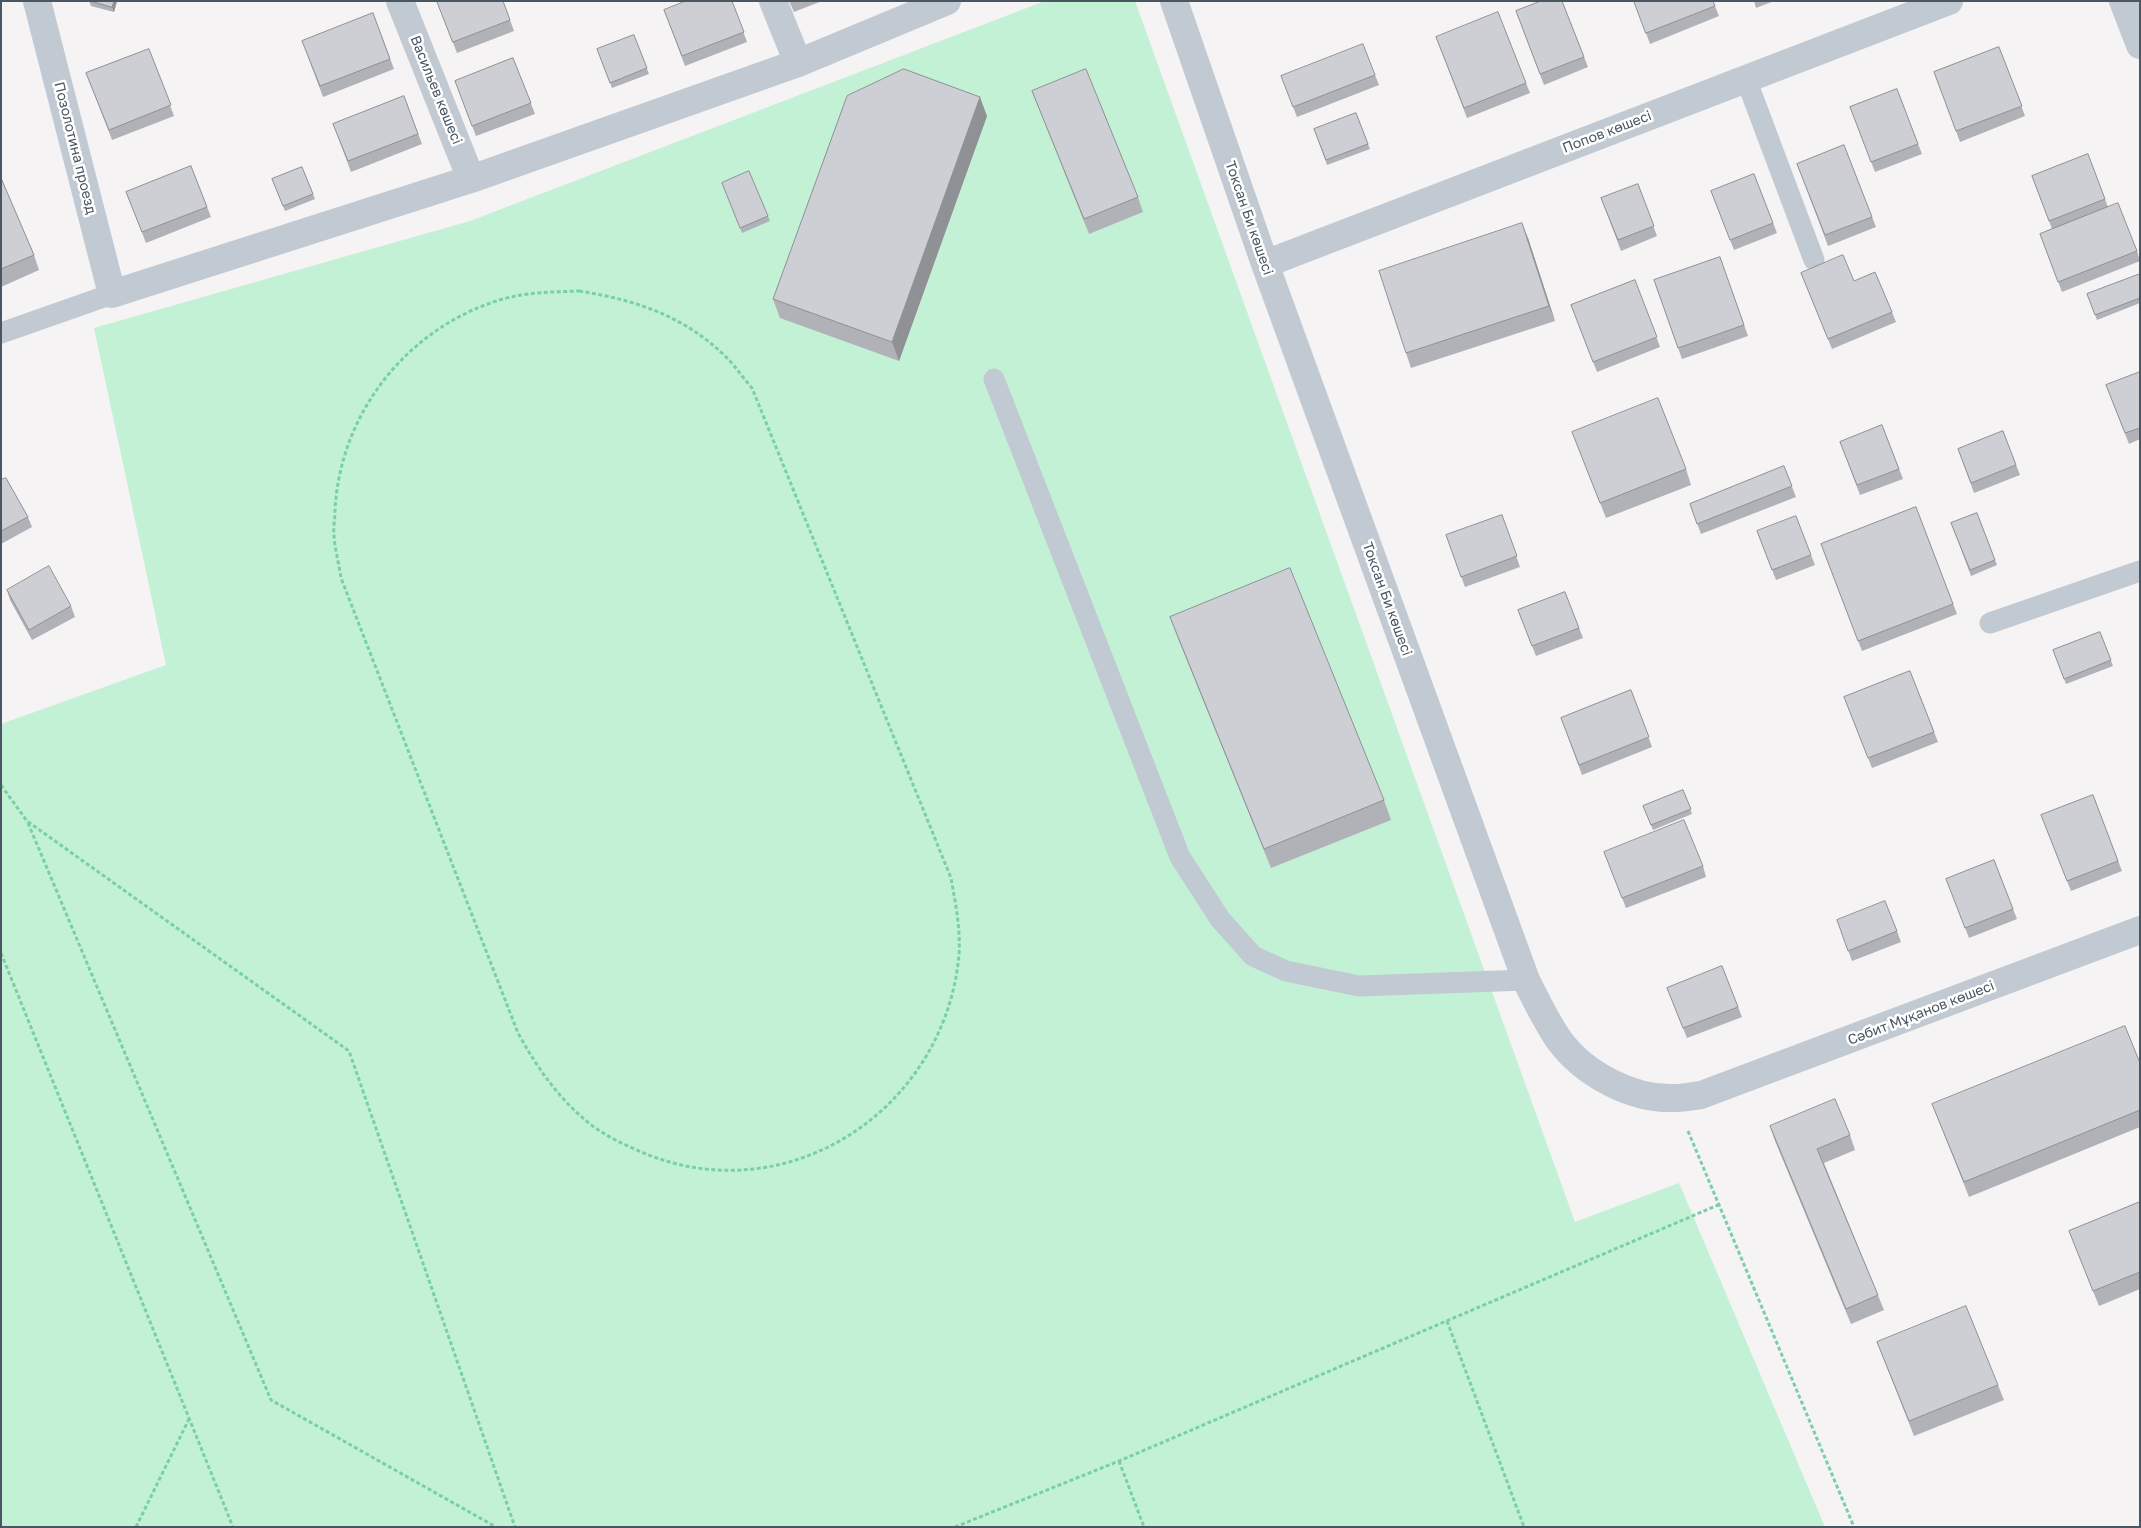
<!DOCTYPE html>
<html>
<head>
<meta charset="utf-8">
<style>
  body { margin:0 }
  #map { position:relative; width:2141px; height:1528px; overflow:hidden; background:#f5f3f3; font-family:"Golos Text",sans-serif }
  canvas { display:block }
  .frame { position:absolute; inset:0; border:2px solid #4a5661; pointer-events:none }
</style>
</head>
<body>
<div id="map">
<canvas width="2141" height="1528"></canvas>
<div class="frame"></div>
</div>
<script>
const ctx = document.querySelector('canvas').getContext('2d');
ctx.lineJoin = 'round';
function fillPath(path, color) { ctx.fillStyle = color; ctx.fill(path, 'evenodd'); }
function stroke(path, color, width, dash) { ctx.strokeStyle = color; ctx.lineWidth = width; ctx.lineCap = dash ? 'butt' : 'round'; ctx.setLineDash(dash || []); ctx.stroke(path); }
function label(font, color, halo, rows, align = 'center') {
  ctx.font = font + ' "Golos Text",sans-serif'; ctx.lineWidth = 5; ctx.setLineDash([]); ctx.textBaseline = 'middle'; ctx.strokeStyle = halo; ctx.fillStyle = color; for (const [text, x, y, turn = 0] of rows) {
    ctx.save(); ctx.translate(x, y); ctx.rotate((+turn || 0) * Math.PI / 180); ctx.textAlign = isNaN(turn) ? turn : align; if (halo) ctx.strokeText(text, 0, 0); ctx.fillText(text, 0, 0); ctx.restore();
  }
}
const green = new Path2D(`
  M1045 1H1135L1575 1222 1679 1183 1825 1527H1V724L166 665 94 328 470 221Z`);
const path = new Path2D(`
  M579 291C636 300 685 316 727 358 736 367 743 378 752 388L951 878C956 906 962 935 958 964 939 1112 788 1211 646 1154 627 1146 607 1137 590 1124 558 1098 538 1069 518 1033L341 578C339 564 335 550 334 536 333 528 335 519 335 510 340 412 409 326 503 299 528 292 553 292 579 291Z
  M1 785 27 821 349 1051 515 1527
  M28 823 271 1400 496 1527
  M1 953 233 1527
  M1688 1131 1854 1527
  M1447 1321 1524 1527
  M1119 1461 1144 1527
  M136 1527 189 1419
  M955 1527 1119 1461 1718 1205`);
const service = new Path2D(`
  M1746 79 1814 260
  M1 333 112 294
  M994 379 1180 857 1220 919 1253 956 1286 971 1359 986 1526 980
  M1990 623 2140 571`);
const minor = new Path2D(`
  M37 1 112 294 471 179 798 63 947 1
  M400 1 471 179
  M773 1 798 63
  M1174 1 1265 264 1526 980C1536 1000 1546 1021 1559 1040 1584 1074 1632 1100 1675 1098 1683 1098 1693 1096 1701 1095L2140 930
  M2123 1 2140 45
  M1265 264 1949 1`);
const wall = new Path2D(`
  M89 1H117L114 12 91 6Z
  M437 1H503L514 31 457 53Z
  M732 1 747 42 685 66 664 10Z
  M789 1H822L794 12Z
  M1562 1 1588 67 1544 85 1516 11Z
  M1634 1H1713L1719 16 1650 44Z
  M1754 1H1774L1756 8Z
  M373 13 394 69 323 97 302 41Z
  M634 35 649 74 612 88 597 49Z
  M1436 37 1526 83 1530 93 1467 118Z
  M1999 47 2025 116 1960 142 1934 72Z
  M149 49 174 116 112 140 86 73Z
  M513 58 535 114 476 136 455 81Z
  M1375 75 1379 85 1297 117 1285 86Z
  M1897 89 1922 154 1875 172 1850 107Z
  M1032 91 1138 197 1143 212 1089 234Z
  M404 96 422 144 351 172 333 124Z
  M1356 113 1370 149 1327 165 1314 129Z
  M987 116 899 361 780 318 773 299Z
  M1844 145 1876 227 1828 246 1797 164Z
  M2088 154 2108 207 2137 251 2140 261 2062 292 2040 234 2052 229 2032 176Z
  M191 166 211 217 146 243 126 192Z
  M302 167 315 199 285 211 272 179Z
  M1754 174 1777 233 1734 250 1711 191Z
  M1 178 34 255 39 270 1 287Z
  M722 183 768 216 770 221 742 233Z
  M1638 184 1657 236 1621 251 1601 198Z
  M1528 238 1555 321 1411 368 1406 353Z
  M1720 257 1748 336 1682 359 1654 280Z
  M1801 273 1854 281 1892 312 1896 322 1832 349Z
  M2140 274V303L2097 320 2087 294Z
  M1635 280 1660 347 1597 372 1571 305Z
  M2140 372V439L2129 444 2106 385Z
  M1882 425 1903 479 1860 495 1840 442Z
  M2003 431 2020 475 1974 493 1958 449Z
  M1572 432 1686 469 1691 485 1606 518Z
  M1784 466 1796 497 1701 534 1690 504Z
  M1 480 28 517 32 527 1 544Z
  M1916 507 1957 614 1862 651 1821 544Z
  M1977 513 1997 565 1971 576 1951 523Z
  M1502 515 1520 567 1465 587 1446 535Z
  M1757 531 1811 555 1815 565 1776 580Z
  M7 590 71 606 75 617 32 640 10 600Z
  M1565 592 1583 638 1536 656 1518 610Z
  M1170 617 1384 800 1391 820 1271 868 1177 636Z
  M2100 632 2113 666 2066 684 2053 650Z
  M1910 671 1938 742 1872 768 1844 697Z
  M1631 690 1652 747 1582 775 1561 718Z
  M1683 790 1692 814 1653 830 1643 806Z
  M2093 795 2122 871 2071 891 2041 815Z
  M1604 852 1703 866 1706 877 1626 908Z
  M1994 860 2017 919 1969 938 1946 879Z
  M1837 920 1897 931 1901 942 1852 961Z
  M1722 966 1742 1017 1687 1038 1667 988Z
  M2140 1063V1127L1969 1197 1932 1104Z
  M1770 1126 1850 1135 1855 1150 1824 1163 1884 1310 1851 1324 1775 1141Z
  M2140 1202V1289L2099 1306 2069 1231Z
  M1877 1342 1998 1385 2004 1400 1914 1436Z`);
const shadedWall = new Path2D(`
  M114 1H117L114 12 112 7Z
  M980 97 987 116 899 361 892 342Z
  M1522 223 1528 238 1555 321 1549 306Z`);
const building = new Path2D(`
  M91 1H114L112 7Z
  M437 1H503L510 20 453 42Z
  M686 1H732L744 32 682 56 664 10Z
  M1541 1H1562L1584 57 1540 74 1516 11Z
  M1634 1H1713L1715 6 1646 33Z
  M1498 12 1526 83 1464 108 1436 37Z
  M373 13 390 59 320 86 302 41Z
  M634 35 647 68 610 83 597 49Z
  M1363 44 1375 75 1293 107 1281 76Z
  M1999 47 2022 106 1956 131 1934 72Z
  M149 49 171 105 109 130 86 73Z
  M513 58 531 103 472 126 455 81Z
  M904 69 980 97 892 342 773 299 847 96Z
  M1086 69 1138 197 1084 219 1032 91Z
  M1897 89 1918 144 1871 162 1850 107Z
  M404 96 418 134 348 161 333 124Z
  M1356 113 1368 144 1326 160 1314 129Z
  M1844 145 1872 217 1825 235 1797 164Z
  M2088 154 2105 199 2049 221 2032 176Z
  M191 166 207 207 142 232 126 192Z
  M302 167 313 194 283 206 272 179Z
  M749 171 768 216 740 228 722 183Z
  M1754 174 1773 223 1730 240 1711 191Z
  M1 178 34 255 1 269Z
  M1638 184 1654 226 1618 240 1601 198Z
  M2118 203 2137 251 2058 282 2040 234Z
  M1522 223 1549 306 1406 353 1379 271Z
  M1843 255 1854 281 1875 272 1892 312 1828 339 1801 273Z
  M1720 257 1744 325 1678 348 1654 280Z
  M2140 274V298L2095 315 2087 294Z
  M1635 280 1657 337 1593 362 1571 305Z
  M2140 372V428L2125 433 2106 385Z
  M1658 398 1686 469 1600 503 1572 432Z
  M1882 425 1899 469 1857 485 1840 442Z
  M2003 431 2016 465 1971 483 1958 449Z
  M1784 466 1792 486 1697 524 1690 504Z
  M6 478 28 517 1 531V480Z
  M1916 507 1953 604 1858 641 1821 544Z
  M1977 513 1995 560 1970 570 1951 523Z
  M1502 515 1517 556 1461 577 1446 535Z
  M1796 516 1811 555 1772 570 1757 531Z
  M49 566 71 606 29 630 7 590Z
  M1290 568 1384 800 1264 849 1170 617Z
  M1565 592 1579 628 1532 646 1518 610Z
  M2100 632 2111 660 2064 679 2053 650Z
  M1910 671 1934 732 1868 758 1844 697Z
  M1631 690 1649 737 1579 765 1561 718Z
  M1683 790 1691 809 1651 825 1643 806Z
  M2093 795 2118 861 2067 881 2041 815Z
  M1684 820 1703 866 1622 898 1604 852Z
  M1994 860 2013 909 1965 928 1946 879Z
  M1885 901 1897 931 1848 951 1837 920Z
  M1722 966 1738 1007 1683 1028 1667 988Z
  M2125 1026 2140 1063V1110L1964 1182 1932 1104Z
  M1835 1099 1850 1135 1817 1149 1878 1295 1846 1309 1770 1126Z
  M2140 1202V1272L2093 1291 2069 1231Z
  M1966 1306 1998 1385 1909 1421 1877 1342Z`);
const streetNames = [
  ["Васильев көшесі",436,90,68],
  ["Попов көшесі",1607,132,-21],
  ["Позолотина проезд",75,148,76],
  ["Токсан Би көшесі",1249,218,71],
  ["Токсан Би көшесі",1387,599,70],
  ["Сәбит Мұқанов көшесі",1921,1013,-21]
];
fillPath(green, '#c3f1d5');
stroke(path, '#7ad0a6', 3, [4, 2.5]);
stroke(service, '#c1cad2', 21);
stroke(minor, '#c1cad2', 28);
fillPath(wall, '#b0b2b7');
fillPath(shadedWall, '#909195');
fillPath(building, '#cdcfd5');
stroke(building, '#909195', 1);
label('14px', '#4a5661', '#fff', streetNames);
</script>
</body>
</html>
